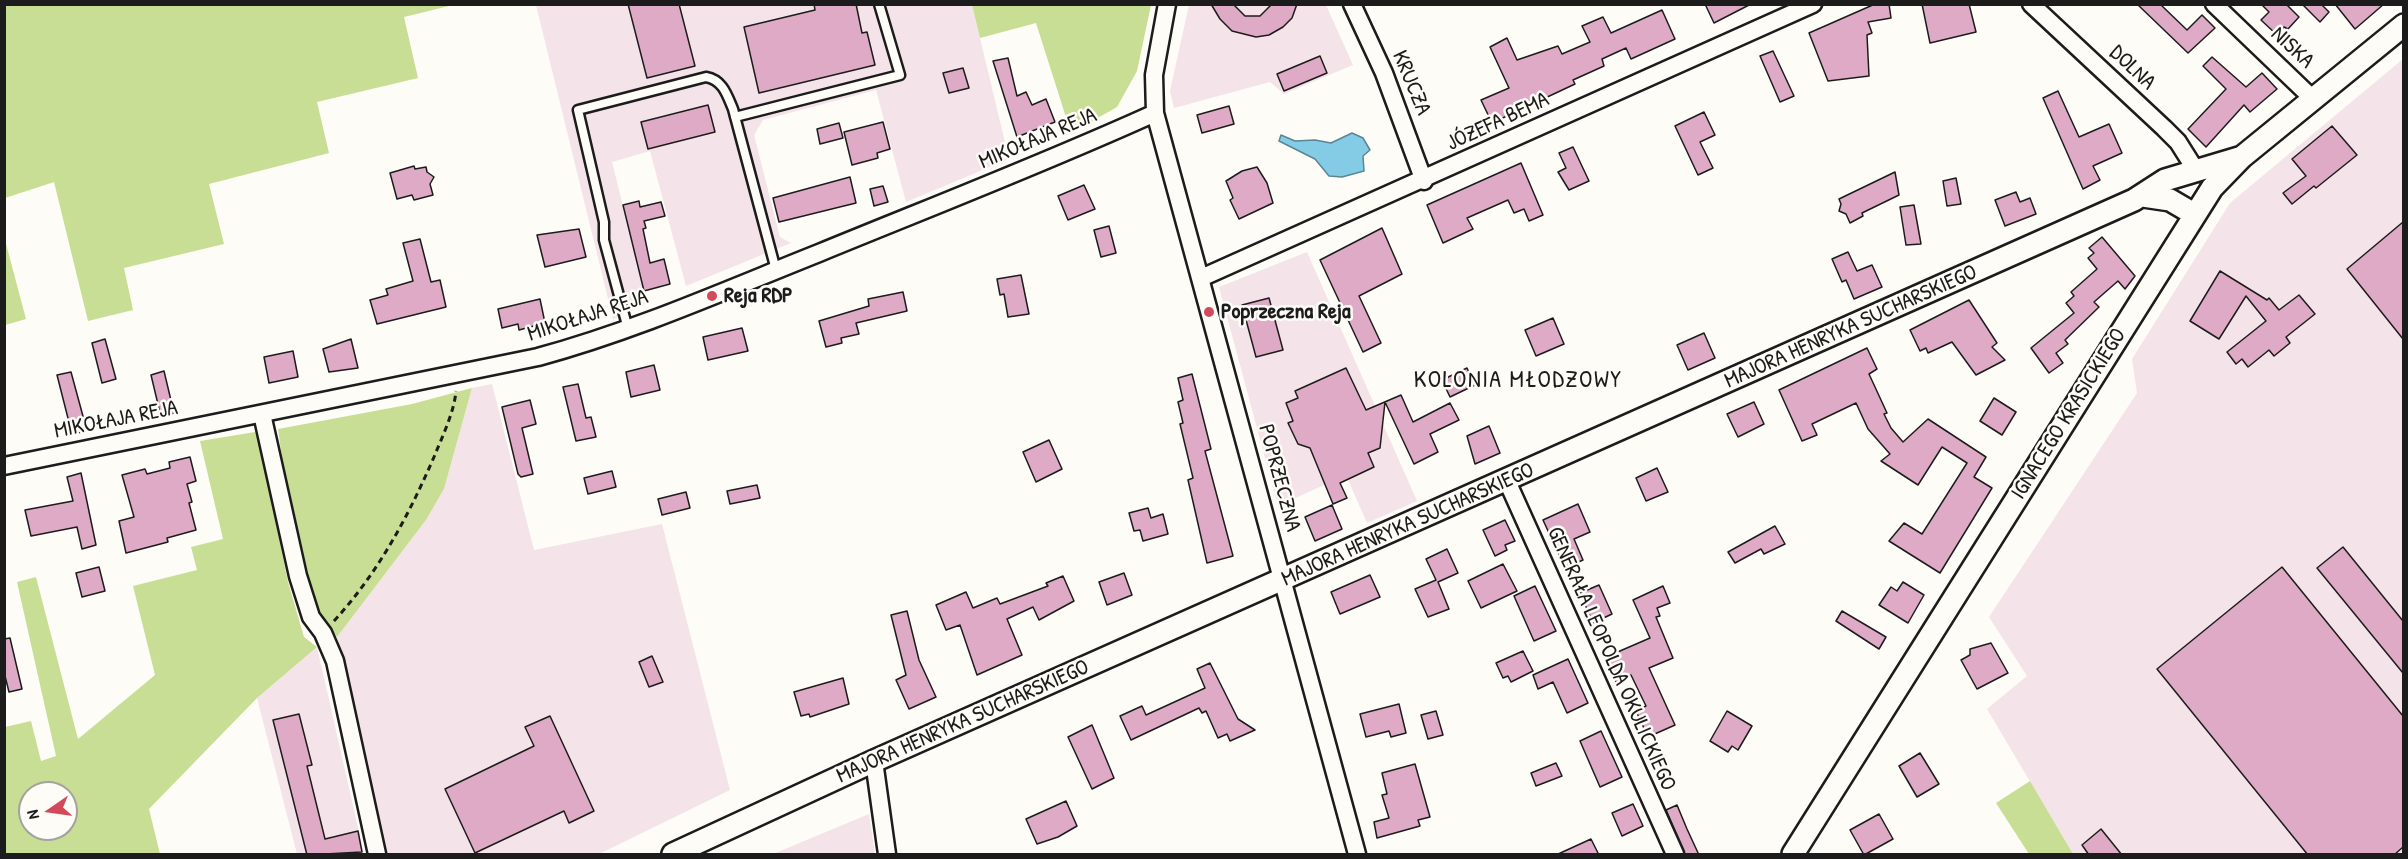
<!DOCTYPE html>
<html>
<head>
<meta charset="utf-8">
<style>
  body { margin:0 }
  #map { position:relative; width:2408px; height:859px; overflow:hidden; background:#fdfcf7; font-family:"Patrick Hand",sans-serif }
  canvas { display:block }
  .frame { position:absolute; inset:0; border:6px solid #1c1c1c; pointer-events:none }
  .north { position:absolute; left:18px; top:781px; width:60px; height:60px; box-sizing:border-box; background:#fdfcf7; border:2px solid #a3a29f; border-radius:50%; rotate:257deg; font-size:16px; font-weight:700; line-height:24px; text-align:center; color:#1c1c1c }
  .north::after { content:''; display:block; margin:auto; width:21px; height:27px; background:#d1495b; clip-path:polygon(50% 0,100% 100%,50% 72%,0 100%) }
</style>
</head>
<body>
<div id="map">
<canvas width="2408" height="859"></canvas>
<div class="frame"></div>
<div class="north">N</div>
</div>
<script>
const ctx = document.querySelector('canvas').getContext('2d');
ctx.lineJoin = 'round';
function fillPath(path, color) { ctx.fillStyle = color; ctx.fill(path, 'evenodd'); }
function stroke(path, color, width, dash) { ctx.strokeStyle = color; ctx.lineWidth = width; ctx.lineCap = dash ? 'butt' : 'round'; ctx.setLineDash(dash || []); ctx.stroke(path); }
function label(font, color, halo, rows, align = 'center') {
  ctx.font = font + ' "Patrick Hand",sans-serif'; ctx.lineWidth = 5; ctx.setLineDash([]); ctx.textBaseline = 'middle'; ctx.strokeStyle = halo; ctx.fillStyle = color; for (const [text, x, y, turn = 0] of rows) {
    ctx.save(); ctx.translate(x, y); ctx.rotate((+turn || 0) * Math.PI / 180); ctx.textAlign = isNaN(turn) ? turn : align; if (halo) ctx.strokeText(text, 0, 0); ctx.fillText(text, 0, 0); ctx.restore();
  }
}
const built = new Path2D(`
  M536 5H972L1009 159 906 202 876 90 763 120 754 135 780 237 791 243 686 286 650 151 612 162 647 303 613 319Z
  M1189 5H1326L1353 65 1284 94 1270 82 1174 108 1170 91Z
  M2403 59V854H2073L1987 709 2027 676 1989 617 2137 393 2132 359 2230 203Z
  M1307 252 1417 501 1367 523 1346 475 1278 506 1219 287Z
  M492 384 534 550 662 524 730 790 599 854H387L337 637 426 520 444 489 472 388Z
  M317 647 364 854H297L257 698Z
  M869 814 875 854H773Z`);
const green = new Path2D(`
  M4 5 5 4 453 5 404 17 418 78 317 102 329 153 209 184 224 244 124 268 133 310 88 321 54 182 5 198Z
  M972 5V4L1151 5 1137 71 1117 107 1071 133 1036 23 980 38Z
  M5 240 26 319 5 325H4Z
  M472 388 444 489 426 520 337 637 318 611 313 595 282 458 278 429 412 404Z
  M255 432 258 438 288 582 304 637 317 647 257 698 149 809 160 854H5V727L31 721 41 761 56 756 17 582 36 577 78 739 155 675 133 586 197 570 191 547 223 539 200 441ZM30 793H66V829H30Z
  M2030 781 2073 854H2029L1996 803Z`);
const water = new Path2D(`
  M1352 133 1363 138 1370 150 1363 156 1364 171 1342 177 1329 176 1315 159 1279 141 1281 135 1295 141 1315 140 1331 143Z`);
const building = new Path2D(`
  M628 4H679L695 66 647 78Z
  M814 4H856L862 33 867 32 875 65 759 93 744 27 815 10Z
  M1211 4H1233L1245 16H1260L1272 4H1297L1292 18 1283 27 1269 35 1256 37 1232 31 1220 19Z
  M1705 4H1751L1714 23Z
  M1875 4H1889L1891 18 1868 22 1872 33 1867 35 1869 76 1828 81 1809 33Z
  M1922 4H1969L1976 32 1930 43Z
  M2137 4H2160L2187 30 2202 15 2215 28 2188 53Z
  M2261 4H2286L2299 17 2288 29 2284 27 2277 35 2261 20 2269 12Z
  M2302 4H2321L2329 12 2320 22Z
  M2335 4H2384L2355 29Z
  M1662 10 1675 39 1631 59 1626 48 1602 59 1604 66 1573 80 1575 84 1492 123 1481 100 1509 88 1490 47 1507 38 1517 60 1558 46 1562 54 1590 42 1582 26 1603 17 1611 33Z
  M1773 51 1794 96 1780 102 1760 56Z
  M1320 56 1327 73 1284 91 1277 74Z
  M2212 57 2246 87 2262 73 2277 89 2250 112 2244 105 2206 147 2188 129 2226 89 2203 66Z
  M1008 58 1017 96 1026 92 1032 105 1046 99 1055 122 1017 137 993 61Z
  M963 68 969 88 949 93 943 73Z
  M2058 91 2079 137 2109 124 2122 153 2093 166 2100 180 2083 189 2043 98Z
  M708 105 715 132 648 149 641 122Z
  M1229 106 1234 124 1202 133 1197 115Z
  M1704 112 1715 135 1700 142 1713 168 1698 175 1675 126Z
  M883 122 890 149 877 153 878 158 852 165 844 132Z
  M839 123 843 138 820 144 817 129Z
  M2332 126 2357 155 2316 188 2314 186 2292 204 2283 193 2306 176 2292 159Z
  M1573 147 1589 181 1569 190 1558 172 1566 168 1559 153Z
  M1521 163 1543 215 1529 221 1524 209 1514 213 1508 200 1467 218 1473 229 1443 243 1427 205Z
  M414 166 415 169 426 167 427 172 434 177 430 184 433 195 414 200 412 195 397 199 390 173Z
  M1257 167 1267 183 1273 203 1239 219 1230 200 1233 198 1226 181 1242 171Z
  M1895 172 1899 195 1862 213 1863 216 1850 223 1846 214 1839 211 1841 204 1839 199Z
  M850 177 856 203 779 222 773 198Z
  M1956 178 1961 204 1947 206 1943 181Z
  M1084 185 1095 209 1068 220 1058 196Z
  M883 186 888 202 874 206 870 189Z
  M2016 192 2020 202 2030 198 2036 214 2005 226 1995 200Z
  M639 201 640 207 661 202 665 216 644 221 646 228 643 229 650 263 664 259 670 284 644 291 623 205Z
  M1914 205 1921 244 1906 245 1900 207Z
  M2403 222V339L2347 269Z
  M1109 226 1116 253 1101 257 1094 230Z
  M1382 228 1402 274 1359 296 1381 343 1363 352 1320 260Z
  M579 229 586 257 545 267 537 235Z
  M2102 237 2135 276 2125 289 2118 281 2094 302 2099 307 2065 340 2068 344 2056 353 2063 363 2049 373 2031 348 2074 313 2066 303 2074 296 2071 292 2097 269 2088 258 2094 253 2089 248Z
  M420 239 431 282 440 280 446 307 377 324 370 300 388 295 386 289 413 281 403 243Z
  M1848 252 1857 271 1872 265 1882 287 1854 299 1846 280 1842 282 1832 259Z
  M2220 271 2267 300 2269 298 2279 310 2299 295 2315 314 2286 337 2290 343 2274 356 2269 350 2248 367 2242 359 2236 364 2227 352 2266 321 2246 296 2219 339 2190 321Z
  M1021 275 1029 314 1008 317 1004 294 1000 295 997 279Z
  M903 292 907 311 856 323 859 334 841 338 842 343 826 347 819 321 869 306 868 299Z
  M1269 298 1283 350 1256 357 1242 305Z
  M540 299 545 323 519 330 518 324 502 328 498 309Z
  M1969 300 1997 343 1992 347 2005 360 1976 375 1952 342 1928 353 1926 348 1920 351 1910 330Z
  M1553 318 1564 344 1536 356 1525 330Z
  M742 328 748 351 708 360 703 337Z
  M1704 333 1715 358 1688 370 1677 345Z
  M105 339 116 379 102 383 92 343Z
  M351 339 358 368 329 372 323 349Z
  M1867 348 1877 369 1869 374 1887 413 1884 414 1891 428 1903 442 1928 419 1986 457 1974 477 1992 488 1940 573 1889 541 1904 523 1922 534 1967 463 1942 447 1918 485 1881 461 1890 454 1868 429 1856 403 1812 424 1817 435 1802 441 1779 390Z
  M293 351 298 377 269 383 264 357Z
  M654 365 660 390 631 397 626 372Z
  M1346 368 1366 410 1401 395 1413 422 1450 403 1459 420 1430 434 1438 452 1414 464 1385 402 1380 448 1368 453 1374 467 1340 483 1347 498 1333 504 1310 448 1298 444 1288 423 1293 421 1286 403 1298 398 1295 391Z
  M1467 368 1475 385 1450 397 1442 380Z
  M164 371 174 413 161 417 151 375Z
  M71 372 87 431 72 434 57 375Z
  M1192 374 1211 449 1205 451 1233 556 1207 563 1188 480 1193 478 1180 424 1183 423 1178 402 1183 400 1178 378Z
  M578 384 586 418 591 417 596 437 576 441 563 387Z
  M1994 398 2016 412 2002 435 1980 421Z
  M530 400 536 424 522 428 533 474 521 477 518 474 502 407Z
  M1754 402 1764 424 1738 437 1727 414Z
  M1489 426 1500 453 1475 464 1467 436Z
  M1049 440 1062 469 1036 482 1023 452Z
  M190 457 196 481 187 484 192 502 189 503 196 530 167 538 168 542 126 553 119 521 134 517 122 475 145 469 147 474 170 468 169 462Z
  M1657 468 1668 492 1646 501 1636 478Z
  M612 471 616 487 588 494 584 478Z
  M81 473 96 545 82 549 77 527 31 536 25 510 73 501 67 477Z
  M757 485 760 498 730 504 727 491Z
  M686 492 690 508 662 515 658 499Z
  M1578 504 1590 532 1574 539 1583 560 1565 568 1543 520Z
  M1332 505 1342 529 1315 541 1305 517Z
  M1148 508 1151 518 1163 514 1168 534 1143 541 1140 530 1134 531 1129 513Z
  M1505 520 1515 541 1505 545 1507 550 1495 556 1483 530Z
  M1775 526 1785 544 1764 554 1761 549 1735 563 1728 552Z
  M2343 547 2403 621V673L2317 568Z
  M1447 549 1458 573 1438 582 1449 609 1428 617 1415 589 1436 580 1426 559Z
  M1503 564 1517 591 1481 608 1468 581Z
  M99 567 105 591 82 597 76 573Z
  M2282 567 2403 716V847L2394 855H2308L2157 669Z
  M1124 573 1132 595 1107 605 1099 582Z
  M1370 575 1380 597 1340 614 1331 592Z
  M1063 576 1074 601 1039 620 1033 607 1007 619 1022 655 977 675 960 625 946 630 936 605 966 592 973 608 997 598 1000 604 1048 586 1046 583Z
  M1903 582 1924 595 1908 623 1879 605 1891 587 1897 591Z
  M1599 585 1612 614 1593 623 1580 593Z
  M1535 586 1556 631 1534 641 1514 596Z
  M1663 586 1670 603 1657 608 1660 616 1656 617 1673 658 1649 668 1675 725 1648 737 1636 711 1646 706 1631 675 1616 682 1606 657 1650 638 1633 600Z
  M907 611 919 660 936 697 909 709 896 680 906 675 891 615Z
  M1842 611 1886 637 1879 649 1836 621Z
  M10 638 22 689 9 692 4 672V639Z
  M1991 643 2008 673 1977 689 1961 660 1970 655V649Z
  M1523 651 1533 671 1511 682 1508 676 1503 678 1496 663Z
  M652 656 663 682 649 687 639 662Z
  M1568 659 1588 703 1567 713 1553 682 1538 689 1533 675Z
  M1210 663 1238 719 1255 730 1230 741 1227 734 1218 738 1206 711 1202 713 1199 708 1131 740 1120 716 1142 706 1146 715 1205 688 1197 669Z
  M843 678 849 704 810 717 809 714 801 716 794 692Z
  M1399 704 1406 733 1391 737 1389 731 1366 737 1360 714Z
  M1436 711 1443 735 1428 739 1421 715Z
  M1727 711 1752 726 1738 750 1732 746 1728 752 1710 741Z
  M299 714 312 765 307 766 325 839 358 831 362 852 307 855 273 720Z
  M550 716 594 811 569 823 564 811 475 853 445 789 534 746 525 727Z
  M1092 725 1114 778 1092 789 1068 737Z
  M1601 731 1622 777 1600 787 1580 741Z
  M1920 753 1939 784 1917 797 1899 766Z
  M1556 763 1562 776 1536 786 1531 773Z
  M1415 764 1430 817 1418 820 1420 826 1377 838 1374 822 1389 818 1382 795 1387 794 1382 773Z
  M1066 801 1077 826 1058 837 1037 844 1026 819Z
  M1633 804 1643 826 1622 836 1612 813Z
  M1677 805 1687 829 1699 855H1685L1666 810Z
  M1879 814 1893 839 1864 855 1850 830Z
  M2101 829 2122 855H2089L2082 845Z
  M1591 839 1599 855H1556Z`);
const path = new Path2D(`
  M334 621C378 573 408 517 434 457 442 437 454 413 456 391`);
const service = new Path2D(`
  M735 117 900 75 879 4
  M628 329 604 240V222L578 110 706 77C723 80 727 95 733 109L776 270`);
const minor = new Path2D(`
  M1167 4 1154 75 1155 113 1357 854
  M1352 4 1384 73 1424 181
  M2031 4 2164 128 2178 142 2195 169
  M2214 4 2313 99
  M1201 278 1813 4
  M262 414 298 576 311 617 323 633 335 661 377 854
  M4 466 538 357C634 331 726 290 819 253 931 207 1045 163 1155 113
  M1507 481 1675 854
  M874 761 887 854`);
const tertiary = new Path2D(`
  M2143 196 2170 200 2194 214
  M673 854 874 761 2134 200 2165 180 2242 157
  M1793 854 2212 188 2242 157 2404 25`);
const markers = [
  [712,296,6,"#d1495b"],
  [1209,312,6,"#d1495b"]
];
const streetNames = [
  ["NISKA",2292,48,43],
  ["DOLNA",2132,68,43],
  ["KRUCZA",1411,83,67],
  ["JÓZEFA BEMA",1498,122,-25],
  ["MIKOŁAJA REJA",1038,139,-23],
  ["MIKOŁAJA REJA",588,316,-18],
  ["MAJORA HENRYKA SUCHARSKIEGO",1851,327,-24],
  ["IGNACEGO KRASICKIEGO",2069,414,-58],
  ["MIKOŁAJA REJA",116,420,-11],
  ["POPRZECZNA",1279,478,75],
  ["MAJORA HENRYKA SUCHARSKIEGO",1408,525,-24],
  ["GENERAŁA LEOPOLDA OKULICKIEGO",1611,659,66],
  ["MAJORA HENRYKA SUCHARSKIEGO",963,722,-24]
];
const poiNames = [
  ["Reja RDP",724,296],
  ["Poprzeczna Reja",1221,312]
];
const neighbourhoodNames = [
  ["KOLONIA MŁODZOWY",1518,381]
];
fillPath(built, '#f4e3e8');
fillPath(green, '#c8de94');
fillPath(water, '#84cce5');
stroke(water, '#5a8695', 1.5);
fillPath(building, '#deaac5');
stroke(building, '#1c1c1c', 1.5);
stroke(service, '#1c1c1c', 13);
stroke(minor, '#1c1c1c', 21);
stroke(tertiary, '#1c1c1c', 26);
stroke(path, '#1c1c1c', 3, [6, 4.5]);
stroke(service, '#fdfcf7', 8);
stroke(minor, '#fdfcf7', 16);
stroke(tertiary, '#fdfcf7', 21);
for (const [x, y, r, color] of markers) { const dot = new Path2D(); dot.arc(x, y, r, 0, 2 * Math.PI); ctx.fillStyle = color; ctx.fill(dot); stroke(dot, '#fdfcf7', 2); }
label('22px', '#1c1c1c', '#fdfcf7', streetNames);
label('bold 22px', '#1c1c1c', '#fdfcf7', poiNames, 'left');
ctx.letterSpacing = '1.5px';
label('24px', '#1c1c1c', '#fdfcf7', neighbourhoodNames);
ctx.letterSpacing = '0px';
</script>
</body>
</html>
